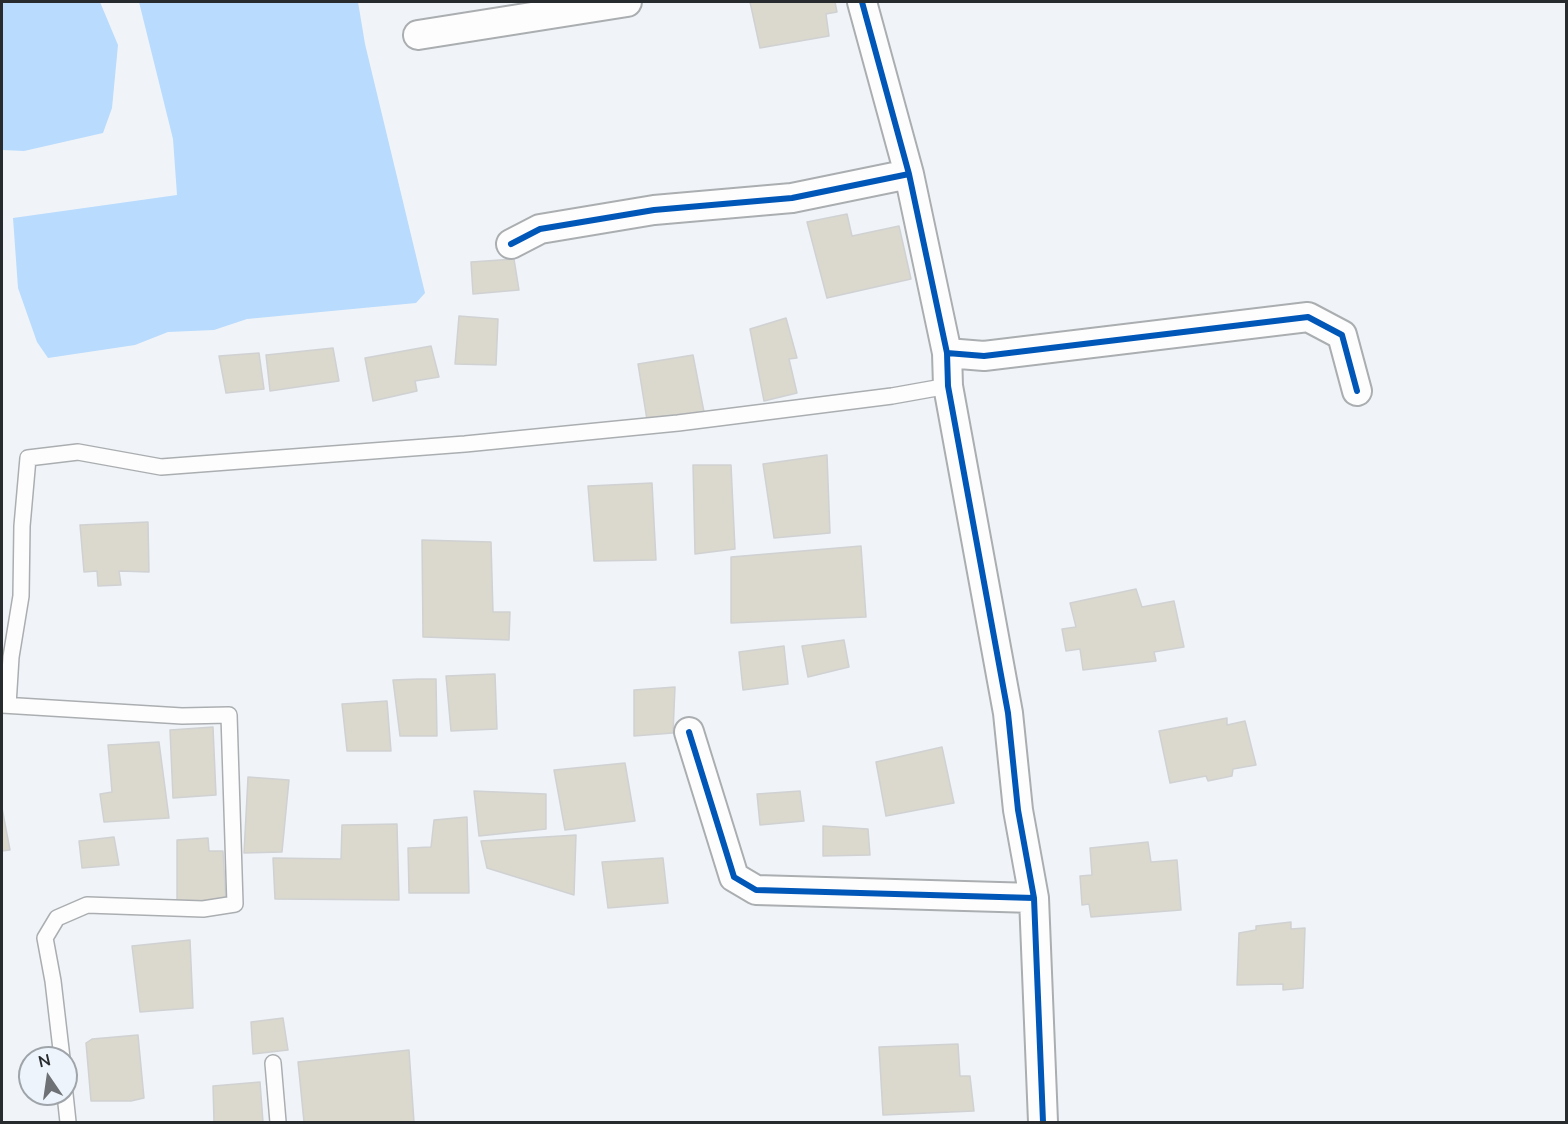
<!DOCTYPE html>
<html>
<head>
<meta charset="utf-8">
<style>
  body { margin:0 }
  #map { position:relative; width:1568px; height:1124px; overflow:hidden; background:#f0f4f8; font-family:Mulish,sans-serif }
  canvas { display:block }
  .frame { position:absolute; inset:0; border:3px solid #282b2e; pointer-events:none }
  .north { position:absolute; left:18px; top:1046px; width:60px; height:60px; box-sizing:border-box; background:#edf4fb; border:2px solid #9ea4a9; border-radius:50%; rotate:347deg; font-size:16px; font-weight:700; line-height:24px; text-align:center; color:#282b2e }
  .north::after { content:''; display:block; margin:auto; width:21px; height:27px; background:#6e7175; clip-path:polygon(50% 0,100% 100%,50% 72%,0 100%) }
</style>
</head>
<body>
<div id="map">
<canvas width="1568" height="1124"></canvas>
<div class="frame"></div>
<div class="north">N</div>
</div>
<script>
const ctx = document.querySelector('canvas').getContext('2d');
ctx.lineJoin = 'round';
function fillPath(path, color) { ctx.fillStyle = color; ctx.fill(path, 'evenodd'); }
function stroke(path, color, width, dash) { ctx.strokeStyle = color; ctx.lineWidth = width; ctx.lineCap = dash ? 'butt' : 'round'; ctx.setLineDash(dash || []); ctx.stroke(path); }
const water = new Path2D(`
  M2 2H100L118 45 112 108 103 133 24 151 2 150Z
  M139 2H358L365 44 425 293 416 303 247 319 214 330 168 332 135 345 48 358 37 342 18 288 13 218 177 195 173 139Z`);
const building = new Path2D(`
  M750 2H835L837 12 826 14 829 36 760 48Z
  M847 214 852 236 899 226 911 279 827 298 807 222Z
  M514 259 519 290 473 294 471 262Z
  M459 316 498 319 496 365 455 364Z
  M786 318 797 358 789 359 797 393 764 401 750 329Z
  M431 346 439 377 415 381 417 391 373 401 365 358Z
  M333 348 339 381 270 391 266 355Z
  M259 353 264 389 226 393 219 356Z
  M693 355 704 412 647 420 638 364Z
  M827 455 830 533 774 538 763 464Z
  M693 465H731L735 549 695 554Z
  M652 483 656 560 594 561 588 486Z
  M148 522 149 572 119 571 121 585 98 586 97 571 84 572 80 525Z
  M422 540 491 542 493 612H510L509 640 423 637Z
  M861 546 866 617 731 623V557Z
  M1136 589 1142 607 1174 601 1184 647 1154 652 1156 661 1083 670 1080 649 1066 651 1062 629 1076 627 1070 603Z
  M844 640 849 667 808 677 802 646Z
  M784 646 788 684 743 690 739 652Z
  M495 674 497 729 451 731 446 676Z
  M419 679H436L437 736H400L393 680Z
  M675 687 673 733 634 736V690Z
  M387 701 391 751H347L342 704Z
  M1227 718V725L1245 721 1256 765 1233 769 1232 776 1208 781 1206 776 1170 783 1159 731Z
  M213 727 216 795 173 798 170 730Z
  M159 742 169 818 104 822 100 794 112 792 108 745Z
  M942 747 954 803 886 816 876 762Z
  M625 763 635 821 565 830 554 770Z
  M248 777 289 780 282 852 244 853Z
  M474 791 546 794V829L479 836Z
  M800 791 804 821 760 825 757 794Z
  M2 808 10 850 2 851Z
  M467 817 469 893H409L408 848 431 847 434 820Z
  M397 824 399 900 275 899 273 858 341 859 342 825Z
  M823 826 868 829 870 855 823 856Z
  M576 835 574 895 487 868 481 841Z
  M114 837 119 865 82 868 79 841Z
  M208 838 209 851H223L226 902 177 905V840Z
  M1148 842 1151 862 1177 860 1181 910 1091 917 1089 904 1082 905 1080 876 1092 875 1090 848Z
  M663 858 668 903 608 908 602 862Z
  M1291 922V929L1305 928 1303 988 1283 990V984L1237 985 1239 933 1256 930V926Z
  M190 940 193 1008 140 1012 132 946Z
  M283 1018 288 1050 253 1054 251 1022Z
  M138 1035 144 1098 131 1101H91L86 1043 92 1039Z
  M958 1044 960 1076H970L974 1111 883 1115 879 1047Z
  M409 1050 414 1122H304L298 1062Z
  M260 1082 263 1122H214L213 1086Z`);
const lane = new Path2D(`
  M2 705 182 716 229 715 235 904 203 909 87 905 57 918 45 938 53 981 62 1058
  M8 705 11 657 21 596 22 526 28 458 78 452 161 467 465 444 678 423 892 396 948 386
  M273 1063 278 1122
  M65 1094 68 1122`);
const street = new Path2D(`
  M862 2 909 174 947 353 948 386 1008 713 1018 810 1034 898 1043 1122
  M418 35 627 2
  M511 244 540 229 654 210 792 198 909 174
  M947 353 984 356 1308 317 1342 335 1357 391
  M689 732 734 877 756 890 1034 898`);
const cycleway = new Path2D(`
  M862 2 909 174 947 353 948 386 1008 713 1018 810 1034 898 1043 1122
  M511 244 540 229 654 210 792 198 909 174
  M947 353 984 356 1308 317 1342 335 1357 391
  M689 732 734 877 756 890 1034 898`);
fillPath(water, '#b9dbfd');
fillPath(building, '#dbd8ce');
stroke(building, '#d0d1d2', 1.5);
stroke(lane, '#abaeb0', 18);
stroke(street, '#abaeb0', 32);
stroke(lane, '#fdfdfe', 15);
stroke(street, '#fdfdfe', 28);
stroke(cycleway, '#0057b8', 6);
</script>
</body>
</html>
